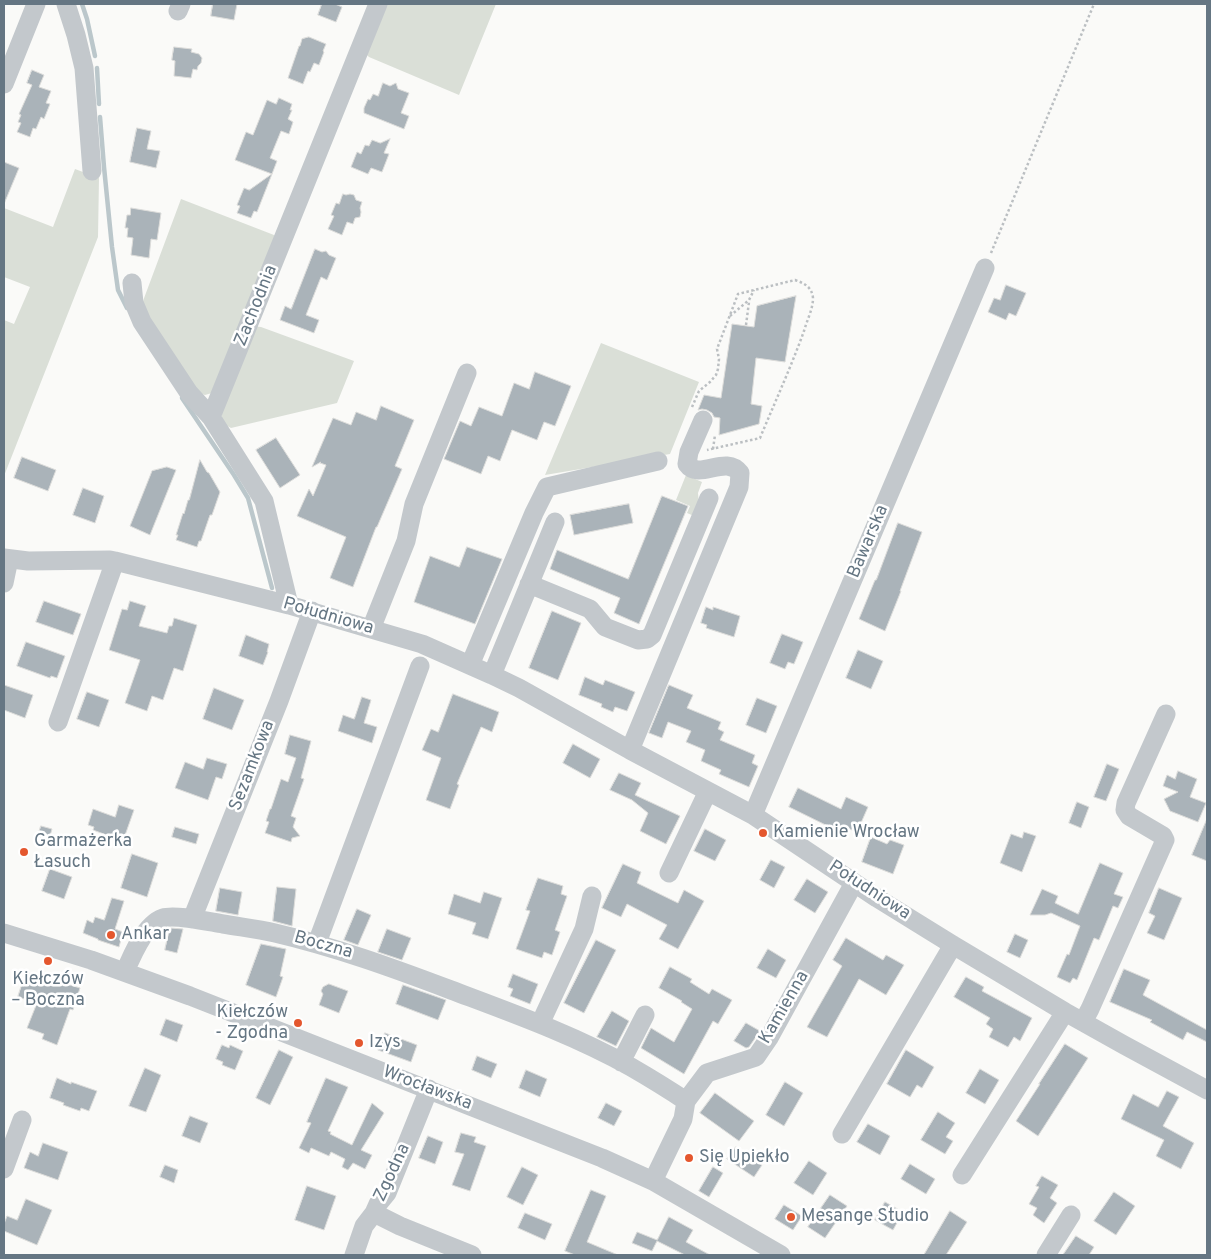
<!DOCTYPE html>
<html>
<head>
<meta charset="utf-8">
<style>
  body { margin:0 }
  #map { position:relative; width:1211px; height:1259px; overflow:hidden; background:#fafaf8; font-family:Overpass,sans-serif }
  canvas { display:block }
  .frame { position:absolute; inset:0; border:5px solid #657683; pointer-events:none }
</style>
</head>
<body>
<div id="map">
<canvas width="1211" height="1259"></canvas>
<div class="frame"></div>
</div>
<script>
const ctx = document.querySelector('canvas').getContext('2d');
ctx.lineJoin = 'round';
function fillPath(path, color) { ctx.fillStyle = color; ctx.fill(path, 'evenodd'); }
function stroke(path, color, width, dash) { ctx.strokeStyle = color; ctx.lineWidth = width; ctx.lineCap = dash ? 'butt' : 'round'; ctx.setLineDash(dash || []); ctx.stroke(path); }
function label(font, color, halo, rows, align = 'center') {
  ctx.font = font + ' Overpass,sans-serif'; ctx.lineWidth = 5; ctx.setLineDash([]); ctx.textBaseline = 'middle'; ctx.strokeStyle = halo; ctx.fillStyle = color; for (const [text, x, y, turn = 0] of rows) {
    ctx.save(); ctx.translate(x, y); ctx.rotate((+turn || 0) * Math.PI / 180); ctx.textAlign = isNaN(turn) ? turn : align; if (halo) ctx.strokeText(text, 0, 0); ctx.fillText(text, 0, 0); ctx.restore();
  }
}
const green = new Path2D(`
  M384 4H496L459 95 369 57 364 52Z
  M75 169 99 178 98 237 4 476V320L14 324 30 287 4 277V208L53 227Z
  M181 199 274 235 276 238 212 393 205 395 195 392 140 309Z
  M252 326 261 327 354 361 337 403 231 428 222 423 221 409Z
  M601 343 699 382 670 454 545 475Z
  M686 475 702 482 698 493 699 505 694 516 687 513 690 506 676 500Z`);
const stream = new Path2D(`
  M82 4 87 19 95 56
  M97 68 99 104
  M100 117 104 167 112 247 118 290 127 308
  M182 398 234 475 248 498 272 588`);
const building = new Path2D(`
  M213 4H237L234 20 211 16Z
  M322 4H335L342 7 336 22 318 15Z
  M309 37 326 44 323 51 324 52 319 65 314 63 310 72 308 71 303 84 288 78 299 46H300L302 39Z
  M174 47 192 49 191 52 199 54 202 58 201 63 198 66 197 70 193 69 191 78 174 76 175 61 172 60Z
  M32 70 44 75 39 87 51 91 46 103 50 104 44 119 41 117 36 129 33 128 30 137 17 132 21 123 18 122 21 115 19 114 32 85 27 83Z
  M383 83 390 86 396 83 398 89 409 93 401 113 409 116 404 129 364 113V108L368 99 370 100 373 94 378 96Z
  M279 98 292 104 290 110H292L288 119 293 122 289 134 281 131 270 158 277 161 272 174 235 160 246 132 253 135 267 100 276 104Z
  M137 128 151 131 147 149 160 151 156 168 130 162Z
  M390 139 384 153 389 154 382 172 371 168 368 174 351 167 357 152 361 154 365 145 369 146 372 140 380 143Z
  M4 162 19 168 4 204Z
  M272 174 257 212 254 211 251 218 237 213 240 206 237 205 244 188 249 190Z
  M343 194 346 195 350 194 354 195 356 200 362 202 360 208 361 212 360 217 355 218 353 224 347 222 342 235 328 229 334 216 331 215 336 203 339 204Z
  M131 208 161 213 157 240 151 239 149 258 131 255 133 238 127 237 128 228H125L127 215H130Z
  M315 249 322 252 326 251 329 255 336 258 327 280 321 277 306 315 319 320 314 333 280 320 285 306 291 309Z
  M1006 285 1026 293 1016 316 1009 313 1006 320 988 312 994 298 1000 300Z
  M796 296 785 362 756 358 751 404 762 406 759 424 719 435 720 418 714 417 712 413 707 410 702 409 698 410 704 395 721 398 732 324 754 327 757 306Z
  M535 372 571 386 555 426 544 422 537 440 512 430 500 461 488 456 481 474 444 459 460 421 471 426 479 407 502 416 514 383 529 389Z
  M381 406 414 420 395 466 402 469 377 527H376L353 587 330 578 346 537 297 516 309 489 313 496 326 465 320 463 321 462 312 467 333 418 351 425 356 412 376 420Z
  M276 438 300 475 280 488 256 450Z
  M22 457 56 470 48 491 14 478Z
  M200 460 207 472 209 473 220 492 212 515H210L201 541H199L197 547 176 540 178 535H176L183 513 184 514 188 500H189Z
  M167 467 176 470 150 535 130 526 152 471Z
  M83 488 104 496 95 523 73 515Z
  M662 496 688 506 639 624 614 613 620 598 550 569 557 550 628 579Z
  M629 504 633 523 574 535 570 515Z
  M898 523 922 532 900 591H901L885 631 859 619 875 580H876Z
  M467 547 502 559 475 624 414 602 430 556 459 567Z
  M44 601 81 614 73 635 36 622Z
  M130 601 146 606 139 626 167 633 169 626H172L174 618 197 625 183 671 174 668 163 700 152 696 147 711 125 703 140 660 109 650 122 609 127 610Z
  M706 607 713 610V607L740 616 734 637 706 628 707 625 701 623Z
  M552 611 581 623 558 680 529 668Z
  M782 634 803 642 794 664 788 662 785 669 770 663Z
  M246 635 269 644 267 652H268L263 665 239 656Z
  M26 642 65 656 57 678 51 676 50 678 17 666Z
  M858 650 883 661 871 689 846 678Z
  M585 677 603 685 605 680 635 692 627 711 615 707 613 712 601 707 602 704 579 695Z
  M4 685 33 695 25 718 4 710Z
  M669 685 693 695 687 708 721 722 718 729 724 732 720 740 755 755 752 763 758 766 749 787 719 774 721 770 701 761 705 750 686 742 691 731 668 722 662 738 649 733Z
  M214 688 244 700 232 730 203 719Z
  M87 692 109 700 99 727 77 719Z
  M453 694 499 712 492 732 481 727 457 784 459 785 450 809 426 800 441 758 422 750 431 729 438 732Z
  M362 697 371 700 364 723 377 727 372 743 338 731 343 715 354 719Z
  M757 698 777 706 766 733 746 725Z
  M290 735 311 741 301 778 304 779 291 816 296 818 293 827 300 836 292 838 291 842 265 833 269 822 266 821 270 809H271L281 779 288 782 296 758 285 754Z
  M573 744 600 759 590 778 563 763Z
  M207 758 227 764 222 779 216 777 208 800 175 788 185 762 203 769Z
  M1107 764 1119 769 1106 801 1094 797Z
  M1178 771 1197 779 1190 797 1206 803 1198 822 1170 811 1164 799 1178 792 1163 786 1167 775 1175 779Z
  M619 773 641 783 635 795 680 816 666 844 640 831 648 813 632 800 610 790Z
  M798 788 841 809 846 797 868 807 857 832 845 827 842 833 789 807Z
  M1077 802 1089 807 1081 828 1069 823Z
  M119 805 134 810 123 841 93 830 94 827 88 825 93 809 115 817Z
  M1207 819V861L1192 855Z
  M41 826 52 829 48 843 37 839Z
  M175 827 199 834 196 844 172 837Z
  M705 829 726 840 715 861 694 851Z
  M1024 832 1036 836 1022 872 1000 863 1011 834 1022 838Z
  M871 837 887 844 890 840 904 845 893 874 862 862Z
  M132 854 158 863 147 897 121 888Z
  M771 860 785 867 774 888 760 880Z
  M1100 863 1123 873 1114 894 1123 897 1118 908 1113 906 1099 940 1094 938 1077 980 1073 978 1070 983 1057 977 1067 954 1069 955 1080 926 1051 913 1045 915H1030L1042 889 1058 896 1055 903 1078 914Z
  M623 864 641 872 637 883 678 903 684 890 704 901 678 949 659 939 667 925 627 904 621 917 602 908Z
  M50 869 72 877 64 899 42 891Z
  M538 878 563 886 561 894 567 896 555 930 560 932 552 955 544 952 542 958 516 949 530 911 526 910Z
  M807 879 828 892 815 913 794 900Z
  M277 887 296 889 292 926 273 921Z
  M220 888 242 892 238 915 216 911Z
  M1159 888 1182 898 1164 940 1147 933 1155 916 1149 913Z
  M484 892 502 898 488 939 472 934 476 923 448 914 454 894 480 903Z
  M112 898 124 901 115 929 123 932 119 947 98 940V939L83 933 87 920 93 923 95 917 104 920Z
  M357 909 371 915 358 945 344 940Z
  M170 928 183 929 177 953 165 950Z
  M387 929 411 938 402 960 378 952Z
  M1015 934 1028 940 1020 958 1007 952Z
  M846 938 883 960 886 955 904 965 886 995 859 979 827 1037 807 1027 842 966 833 960Z
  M596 940 616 950 584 1013 564 1003Z
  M261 944 286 949 280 976 283 977 276 997 246 985Z
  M768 949 786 960 776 978 757 968Z
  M670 967 692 979 690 982 709 994 712 989 732 1000 718 1024 713 1021 684 1074 641 1048 651 1028 674 1042 692 1009 681 1002 682 1001 659 988Z
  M1124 969 1150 980 1143 995 1207 1030V1042L1187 1032 1183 1040 1150 1022 1152 1020 1110 1002Z
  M26 972 80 988 73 1010 70 1009 57 1045 42 1039 44 1034 27 1028 37 1003 18 997Z
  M513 974 538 984 530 1004 510 996 513 989 508 987Z
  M966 977 984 987 982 991 1032 1018 1020 1041 1014 1037 1008 1047 989 1037 993 1029 986 1024 990 1018 954 997Z
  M329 984 348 991 339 1013 319 1005 323 994 321 991 323 987Z
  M403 985 446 1000 438 1020 396 1004Z
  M612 1011 629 1021 616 1046 597 1037Z
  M166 1019 183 1025 177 1042 160 1035Z
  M746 1023 760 1031 749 1047 746 1048 734 1041Z
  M385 1033 417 1045 411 1062 378 1050Z
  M1065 1044 1088 1058 1038 1136 1016 1121 1040 1084H1039Z
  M222 1045 229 1048 230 1045 243 1051 235 1070 222 1065 223 1062 216 1059Z
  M279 1050 293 1057 270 1105 256 1098Z
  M906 1050 934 1067 922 1088 917 1085 910 1097 887 1084Z
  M477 1056 497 1064 491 1078 472 1070Z
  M145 1068 161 1075 146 1112 129 1106Z
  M980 1069 999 1080 985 1104 966 1093Z
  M526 1070 547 1079 540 1097 519 1088Z
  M57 1078 71 1084V1082L97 1091 89 1111 81 1108 80 1111 63 1105 64 1103 50 1098Z
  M326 1078 348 1087 328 1131 331 1132 330 1134 352 1145 372 1103 384 1113 361 1150 372 1155 365 1169 353 1163 348 1170 342 1167 345 1159 331 1152 329 1156 311 1148 309 1153 299 1148 311 1123 307 1122Z
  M785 1082 803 1093 784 1126 766 1115Z
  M1167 1091 1179 1097 1163 1126 1194 1143 1181 1169 1156 1156 1164 1140 1121 1119 1133 1094 1158 1107Z
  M715 1093 754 1121 739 1141 700 1113Z
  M606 1103 622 1111 614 1126 598 1118Z
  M938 1112 955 1123 946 1137 953 1141 945 1154 921 1140Z
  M190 1116 208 1123 200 1143 182 1136Z
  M868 1124 890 1136 880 1155 857 1142Z
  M461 1133 476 1137 474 1142 486 1146 470 1191 452 1185 464 1154 455 1152Z
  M428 1136 443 1142 435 1164 419 1158Z
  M43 1143 68 1152 58 1180 24 1168 30 1152 38 1156Z
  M736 1147 762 1165 754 1177 727 1159Z
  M809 1161 827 1173 813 1195 794 1183Z
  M910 1164 935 1179 926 1194 901 1179Z
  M165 1165 178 1170 174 1183 160 1177Z
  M522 1167 538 1175 523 1205 507 1197Z
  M713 1167 723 1173 709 1197 699 1191Z
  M1042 1176 1058 1185 1050 1198 1057 1203 1044 1223 1033 1215 1037 1208 1029 1204 1039 1187 1036 1186Z
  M307 1186 336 1196 324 1230 295 1220Z
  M591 1190 606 1196 587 1242 618 1255H575L565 1251Z
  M1114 1192 1135 1206 1116 1235 1094 1221Z
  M830 1195 847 1206 825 1238 808 1227Z
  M26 1199 52 1210 37 1245 4 1231V1224L7 1216 17 1220Z
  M885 1202 903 1212 893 1230 875 1220Z
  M784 1205 802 1216 793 1230 775 1219Z
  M950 1211 967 1222 946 1255H924Z
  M525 1213 552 1224 545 1240 518 1228Z
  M669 1217 693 1230 686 1242 710 1255H685L657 1241 652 1251 632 1243 637 1232 657 1240Z
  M1076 1236 1094 1247 1089 1255H1063Z`);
const path = new Path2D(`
  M991 253 1094 4
  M730 316 749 300 754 290
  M746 325 749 302
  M692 407 699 391 710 382 716 375 718 369 719 359 717 349 738 294 795 280C804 283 812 287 813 298 813 309 807 320 804 331 791 367 775 402 760 438L707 450
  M713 449 715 435`);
const minor = new Path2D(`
  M66 4 76 35 84 68 92 171
  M178 11 181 4
  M4 84 36 4
  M132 283 134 303 142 322 189 393 211 417
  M4 558 28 561 110 560 115 561 289 605 422 644 492 675 519 688 630 750 753 815 877 898 953 945 1065 1012 1124 1045 1207 1090
  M4 583 9 559
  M529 584 590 609 605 627 638 640 647 639 652 635 709 498
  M289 605 264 501 211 417 378 4
  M371 629 406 541 414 504 467 373
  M470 665 534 513 547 487 658 461
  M492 675 555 522
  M58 722 115 561
  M630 750 739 487 740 473C726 454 699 481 687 464L689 452 703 420
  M753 815 985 268
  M669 873 708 791
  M192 919 279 701 312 611
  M4 933 91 960 190 996 602 1158 653 1181 781 1255
  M317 943 420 666
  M125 972C132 955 145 924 163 918 175 914 210 922 223 924 240 927 258 929 275 933 335 947 393 968 451 990 512 1013 574 1035 631 1067 650 1078 668 1089 686 1101L683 1119 653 1181
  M1083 1022 1090 1009 1165 840 1163 836 1129 816 1125 810 1126 803 1166 714
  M540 1024 584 929 592 896
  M621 1062 645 1015
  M686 1101 707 1073 756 1057 769 1038 854 883
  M842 1134 953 945
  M4 1169 22 1120
  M962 1175 1065 1012
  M374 1213 400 1226 472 1255
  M354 1255 364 1226 374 1213 378 1204 387 1193 429 1089
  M1046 1255 1071 1215`);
const markers = [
  [763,833,5,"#e4572e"],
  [24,852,5,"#e4572e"],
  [111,935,5,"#e4572e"],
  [48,961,5,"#e4572e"],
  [298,1023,5,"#e4572e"],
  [359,1043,5,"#e4572e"],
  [689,1158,5,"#e4572e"],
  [791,1217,5,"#e4572e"]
];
const streetNames = [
  ["Zachodnia",257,306,-68],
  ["Bawarska",869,542,-67],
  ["Południowa",328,617,16],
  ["Sezamkowa",253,766,-69],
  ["Południowa",869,891,33],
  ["Boczna",323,946,16],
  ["Kamienna",785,1008,-60],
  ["Wrocławska",427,1089,21],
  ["Zgodna",393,1173,-65]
];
const poiNames = [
  ["Kamienie Wrocław",773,833],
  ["Garmażerka",34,842],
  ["Łasuch",34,863],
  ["Ankar",121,935],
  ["Kiełczów",48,980,"center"],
  ["– Boczna",48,1001,"center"],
  ["Kiełczów",288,1013,"right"],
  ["- Zgodna",288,1034,"right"],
  ["Izys",369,1043],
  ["Się Upiekło",699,1158],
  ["Mesange Studio",801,1217]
];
fillPath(green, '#dadfd7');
stroke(stream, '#bbc7cb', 4.5);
fillPath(building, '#aab3b9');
stroke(building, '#dcdcda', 1);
stroke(path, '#bbbfc2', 2.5, [2.5, 2.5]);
stroke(minor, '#c3c8cc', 19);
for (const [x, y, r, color] of markers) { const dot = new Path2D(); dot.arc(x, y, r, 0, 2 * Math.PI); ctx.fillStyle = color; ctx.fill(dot); stroke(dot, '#fff', 2); }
label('18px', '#657683', '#fff', streetNames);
label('18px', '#657683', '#fff', poiNames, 'left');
</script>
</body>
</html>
